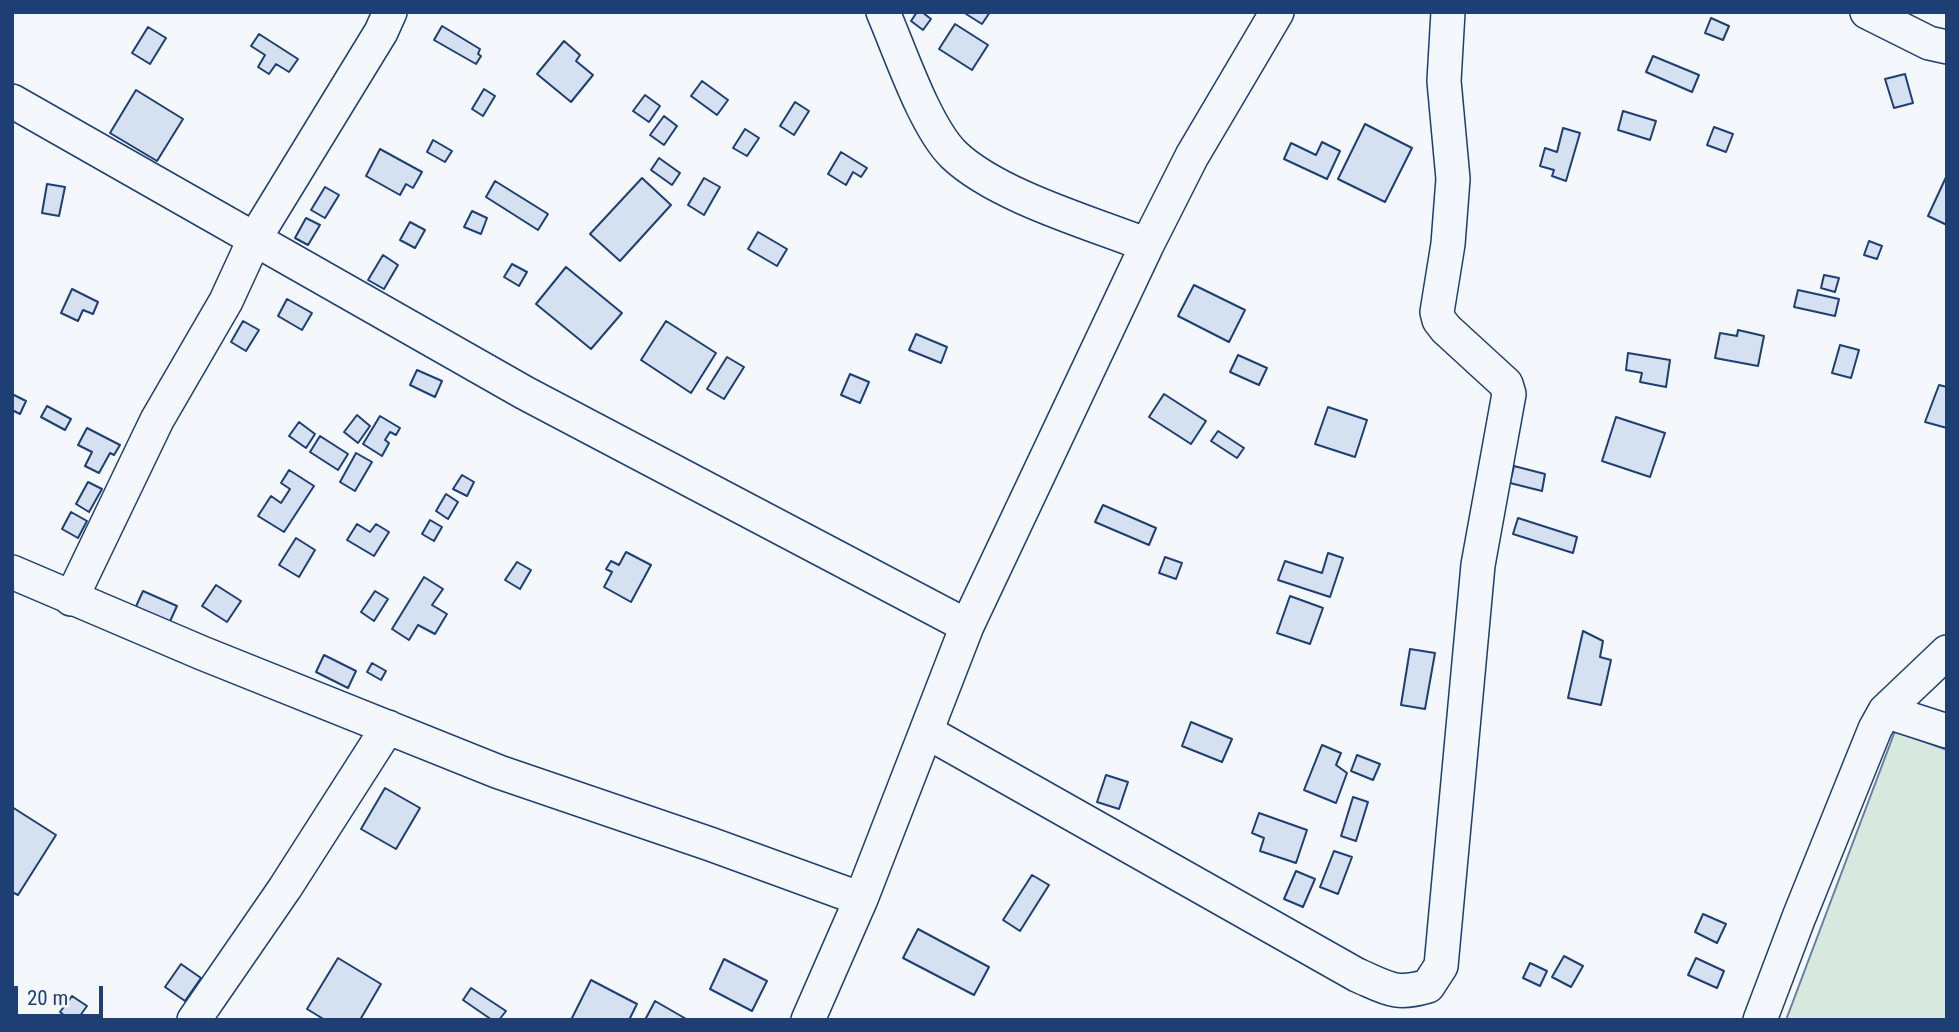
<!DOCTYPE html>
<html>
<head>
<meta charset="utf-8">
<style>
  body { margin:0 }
  #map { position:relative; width:1959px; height:1032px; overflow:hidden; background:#f4f7fb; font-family:"Roboto Condensed",sans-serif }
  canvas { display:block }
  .frame { position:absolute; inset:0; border:14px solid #1d3f73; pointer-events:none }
  .scale { position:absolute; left:14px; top:986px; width:89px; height:32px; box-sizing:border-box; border:4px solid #1d3f73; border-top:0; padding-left:9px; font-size:21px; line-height:24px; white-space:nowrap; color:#1d3f73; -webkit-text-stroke:5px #f4f7fb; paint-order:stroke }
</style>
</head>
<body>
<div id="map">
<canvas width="1959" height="1032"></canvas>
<div class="frame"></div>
<div class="scale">20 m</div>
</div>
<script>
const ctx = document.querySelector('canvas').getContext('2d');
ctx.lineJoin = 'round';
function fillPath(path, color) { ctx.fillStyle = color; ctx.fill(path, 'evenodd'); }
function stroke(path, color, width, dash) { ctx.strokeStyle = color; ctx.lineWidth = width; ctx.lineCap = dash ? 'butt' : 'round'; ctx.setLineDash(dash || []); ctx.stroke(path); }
const green = new Path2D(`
  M1895 731 1947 750V1020H1786Z`);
const building = new Path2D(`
  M917 12H922L931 19 923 30 911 21Z
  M967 12H990L982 24 966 14Z
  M1711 18 1729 26 1723 40 1705 33Z
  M955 24 988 45 972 70 939 49Z
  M442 26 480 49 478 54 481 56 476 64 434 40Z
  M148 27 166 38 150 64 132 53Z
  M259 34 298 59 289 72 276 64 269 74 258 67 265 55 251 46Z
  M564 41 580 55 576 61 593 75 571 102 537 74Z
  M1653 56 1699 75 1692 92 1646 72Z
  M1905 74 1913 103 1894 108 1885 79Z
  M702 81 728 100 717 115 691 96Z
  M484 89 495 96 483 116 472 109Z
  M136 90 183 119 157 161 110 133Z
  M645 95 660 106 649 122 633 111Z
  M795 102 809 111 794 135 780 126Z
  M1623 111 1656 121 1650 140 1618 130Z
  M664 116 677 126 664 145 650 135Z
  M1365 124 1412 148 1385 202 1338 179Z
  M1714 127 1733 134 1726 152 1707 145Z
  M1563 128 1580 133 1566 181 1552 176 1554 170 1540 166 1545 148 1557 152Z
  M745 129 759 138 747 156 733 148Z
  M433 140 452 151 445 162 427 152Z
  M1322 142 1340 151 1327 179 1284 159 1291 143 1316 155Z
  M380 149 422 172 413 188 406 184 400 195 366 176Z
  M841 152 867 168 861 177 853 172 846 185 828 174Z
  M659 158 680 173 672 185 651 170Z
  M1947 175V225L1928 216Z
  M642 178 671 205 620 261 590 234Z
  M704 178 720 187 704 215 688 205Z
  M495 181 548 214 538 230 486 197Z
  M47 184 65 187 59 216 42 213Z
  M325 187 339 195 325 218 311 210Z
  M472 211 487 218 481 234 464 227Z
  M306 218 320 225 308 245 295 238Z
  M410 222 425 230 415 248 400 240Z
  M758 232 787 249 777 266 748 249Z
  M1869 241 1882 246 1877 259 1864 255Z
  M383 255 398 265 384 289 368 280Z
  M512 264 527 272 519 286 504 277Z
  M566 267 622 313 591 349 536 304Z
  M1824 275 1839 278 1835 292 1821 288Z
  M1194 285 1245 310 1229 342 1178 316Z
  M72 289 98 302 93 314 83 310 78 321 61 313Z
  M1798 290 1839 299 1835 316 1794 307Z
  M287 299 312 313 302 330 278 316Z
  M243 321 259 330 246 351 231 342Z
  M666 321 716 353 691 393 641 360Z
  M1738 330 1764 336 1758 366 1715 358 1720 333 1737 336Z
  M916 334 947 347 941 363 909 350Z
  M1840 345 1859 350 1851 378 1832 373Z
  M1628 353 1670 360 1666 387 1640 382 1642 373 1626 370Z
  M1238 355 1267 368 1259 385 1230 372Z
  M727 357 744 367 724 399 707 389Z
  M417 370 442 381 435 397 410 385Z
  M850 374 869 382 860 403 841 395Z
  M1939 385 1947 387V428L1925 422Z
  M12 394 26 401 20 414 12 410Z
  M1164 394 1206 421 1191 444 1149 417Z
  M47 406 71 419 65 430 41 417Z
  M1328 407 1367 420 1355 457 1315 444Z
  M357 415 370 426 358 443 344 432Z
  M380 416 400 428 396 435 390 432 385 440 389 443 382 456 363 444Z
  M1616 417 1665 433 1650 477 1602 461Z
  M299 422 315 434 306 448 289 436Z
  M87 428 120 445 114 455 110 453 99 473 85 466 92 452 78 445Z
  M1218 431 1244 448 1237 458 1211 441Z
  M320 436 348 454 338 470 310 452Z
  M356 453 372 462 355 491 340 482Z
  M1514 466 1545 474 1542 491 1510 483Z
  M289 470 314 486 284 532 258 516 271 496 281 503 290 489 281 483Z
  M462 475 474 482 467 496 453 489Z
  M88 482 102 489 89 512 76 504Z
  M446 494 458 502 448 519 436 511Z
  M1103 505 1156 528 1149 545 1095 522Z
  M71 512 87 521 78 538 62 529Z
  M1518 518 1577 537 1573 553 1513 534Z
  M430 520 442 527 434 541 422 534Z
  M357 524 370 532 376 524 389 532 374 556 347 540Z
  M296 538 315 550 299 577 279 565Z
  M626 552 651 565 631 602 604 587 612 572 606 569 611 561 619 565Z
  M1328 553 1343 558 1330 597 1278 580 1285 561 1322 573Z
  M1165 557 1182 563 1176 579 1159 573Z
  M517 562 531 570 520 589 505 580Z
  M424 577 443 589 432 605 447 614 435 634 418 625 409 640 392 629Z
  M216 585 241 601 227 622 202 606Z
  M143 591 177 606 167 628 133 613Z
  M375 591 388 599 374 621 361 612Z
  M1290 596 1323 608 1310 644 1277 633Z
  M1583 631 1603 641 1600 657 1611 660 1601 705 1568 698Z
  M1410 649 1435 653 1425 709 1401 705Z
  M324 655 356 671 348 688 316 672Z
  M372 663 386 671 381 680 367 672Z
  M1191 722 1232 739 1222 762 1182 746Z
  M1322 745 1341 753 1336 765 1347 773 1336 803 1304 790Z
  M1357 755 1380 764 1373 780 1351 771Z
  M1106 775 1128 782 1119 809 1097 802Z
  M385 788 420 808 396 849 361 829Z
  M1353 797 1368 802 1356 841 1341 836Z
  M12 807 56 835 18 895 12 892Z
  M1259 813 1307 830 1296 863 1260 851 1264 838 1252 833Z
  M1334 851 1352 857 1338 894 1320 887Z
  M1296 871 1315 879 1303 907 1284 899Z
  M1032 875 1049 885 1020 931 1003 920Z
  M1703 914 1726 924 1717 943 1695 932Z
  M918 929 989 967 974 995 903 958Z
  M1564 956 1583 966 1571 987 1552 977Z
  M338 958 381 984 360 1020H325L307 1009Z
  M1696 958 1724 971 1717 988 1688 975Z
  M724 959 767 981 752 1011 710 989Z
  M1530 963 1547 971 1540 986 1523 978Z
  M181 964 201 978 185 1001 165 987Z
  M591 980 637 1004 629 1020H571Z
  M471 988 506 1011 499 1020H492L463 1000Z
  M72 996 87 1006 77 1020H70L60 1012Z
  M655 1001 688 1020H645Z`);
const minor = new Path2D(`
  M883 12C900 51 925 127 954 155 997 196 1091 223 1147 245
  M1867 12 1929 43 1947 47
  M12 101 525 393 967 626
  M12 572 202 653 499 772 710 844 861 899
  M71 599 157 420 226 301 255 238 381 32 390 12
  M1885 711 1947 731
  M927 732 1357 975C1387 988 1395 996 1428 986L1441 966 1478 565 1509 394 1506 384 1446 329 1439 320 1437 312 1448 244 1453 179 1444 81 1448 12
  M194 1020 285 888 388 727
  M808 1020 861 899 967 626 1147 245 1192 156 1277 12
  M1760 1020 1799 917 1875 729 1885 711 1947 652`);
fillPath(green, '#d7e8df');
stroke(green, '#687fa3', 2);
fillPath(building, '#d5e0f0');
stroke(building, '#1d3f73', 2);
stroke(minor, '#1d3f73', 36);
stroke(minor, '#f4f7fb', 33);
</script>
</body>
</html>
